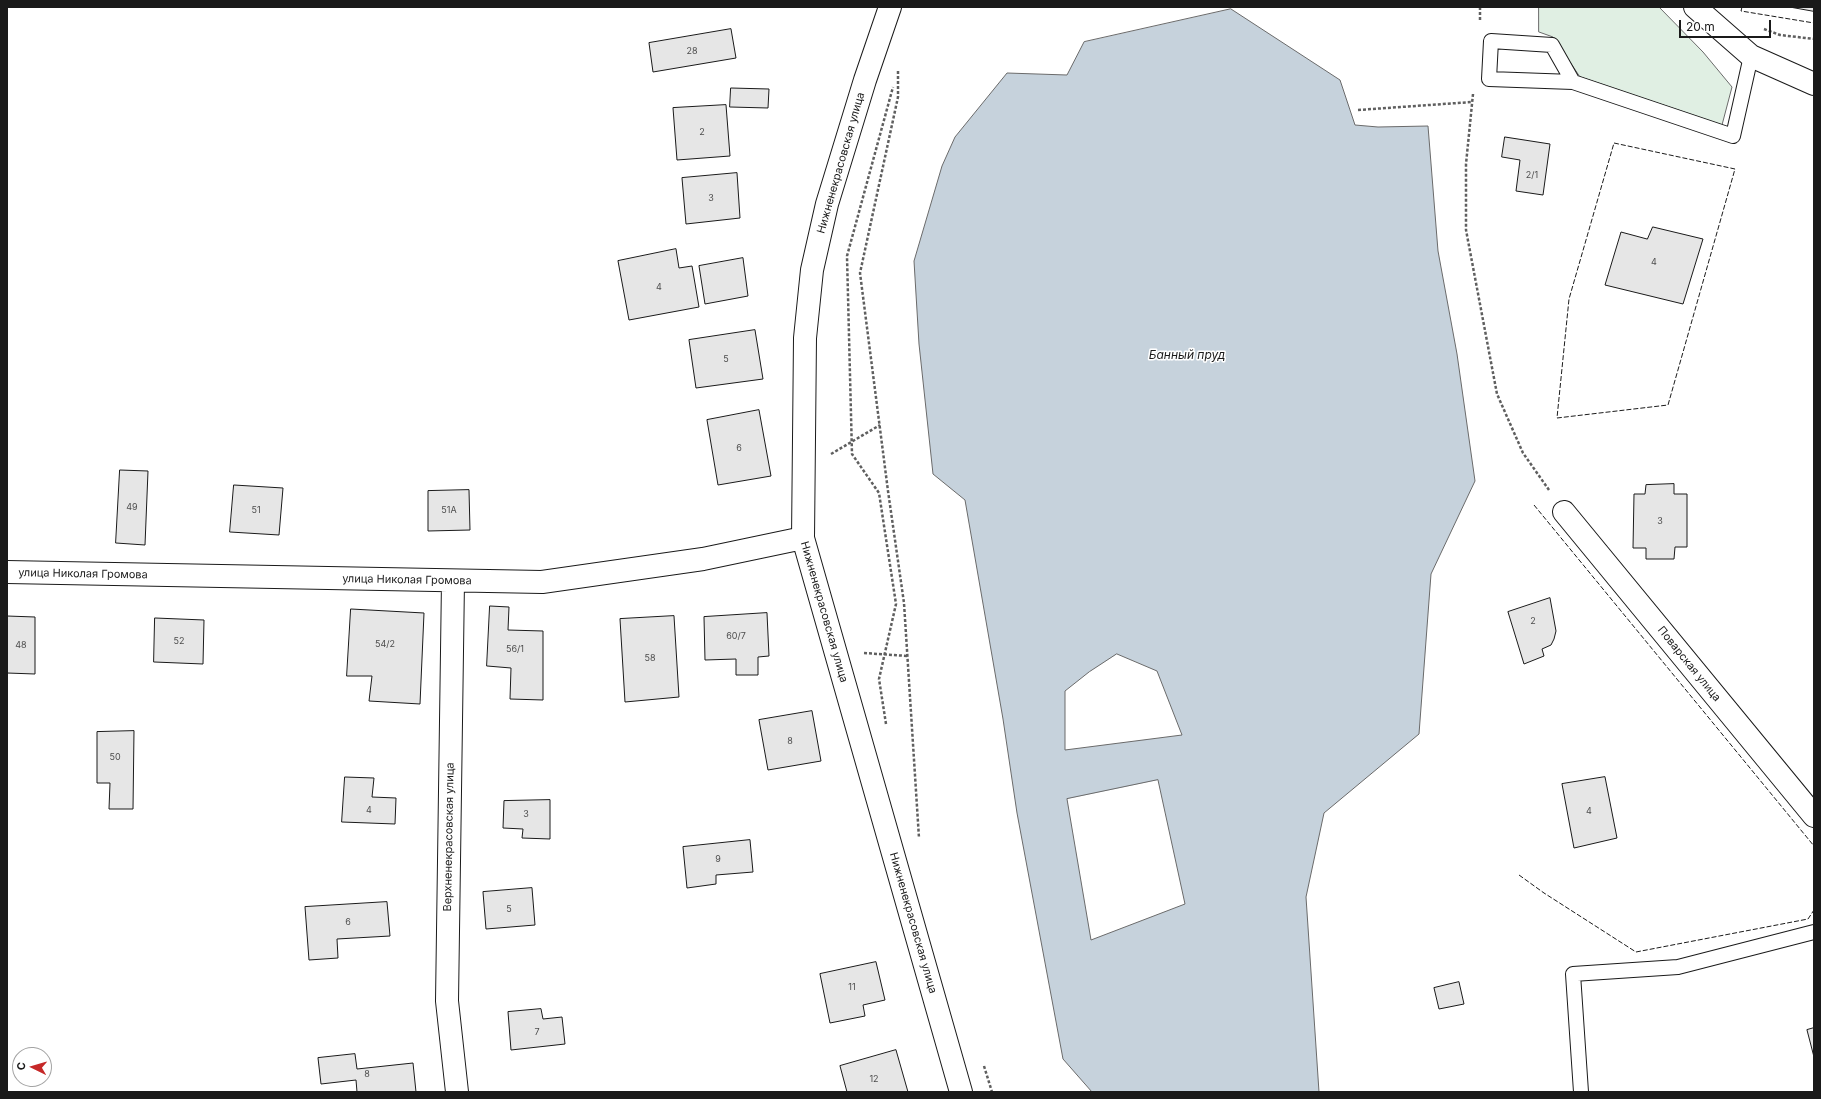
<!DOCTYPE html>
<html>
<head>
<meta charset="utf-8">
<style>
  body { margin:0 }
  #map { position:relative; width:1821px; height:1099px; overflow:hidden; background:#fff; font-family:Inter,sans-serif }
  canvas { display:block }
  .frame { position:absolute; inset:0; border:8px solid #1a1a1a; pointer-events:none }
  .north { position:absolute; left:12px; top:1047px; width:40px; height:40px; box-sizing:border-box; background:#fff; border:1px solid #a3a3a3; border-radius:50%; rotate:275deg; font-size:11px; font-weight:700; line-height:16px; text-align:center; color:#1a1a1a }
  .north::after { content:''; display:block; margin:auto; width:14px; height:18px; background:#c62828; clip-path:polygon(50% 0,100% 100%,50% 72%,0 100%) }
  .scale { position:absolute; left:1679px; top:20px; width:92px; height:18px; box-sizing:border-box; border:2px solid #1a1a1a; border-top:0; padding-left:5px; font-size:12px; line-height:14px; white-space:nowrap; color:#1a1a1a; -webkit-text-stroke:3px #fff; paint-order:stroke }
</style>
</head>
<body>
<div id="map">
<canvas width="1821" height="1099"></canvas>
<div class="frame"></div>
<div class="north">С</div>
<div class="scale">20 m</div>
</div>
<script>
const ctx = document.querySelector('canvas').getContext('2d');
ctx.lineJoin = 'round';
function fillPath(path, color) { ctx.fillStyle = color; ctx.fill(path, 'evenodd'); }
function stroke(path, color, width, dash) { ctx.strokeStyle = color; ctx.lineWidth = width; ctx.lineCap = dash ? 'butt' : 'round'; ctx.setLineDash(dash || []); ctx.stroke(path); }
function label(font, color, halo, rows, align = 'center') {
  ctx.font = font + ' Inter,sans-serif'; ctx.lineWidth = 3; ctx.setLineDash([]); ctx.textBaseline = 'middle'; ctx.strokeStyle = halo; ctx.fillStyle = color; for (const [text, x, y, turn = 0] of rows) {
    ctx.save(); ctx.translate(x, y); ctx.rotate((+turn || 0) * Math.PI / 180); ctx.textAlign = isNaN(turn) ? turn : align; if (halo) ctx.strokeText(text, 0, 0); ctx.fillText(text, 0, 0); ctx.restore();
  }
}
const green = new Path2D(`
  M1539 7H1659L1703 52 1732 87 1722 125 1580 77 1553 37 1539 32Z`);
const water = new Path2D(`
  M1231 9 1340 80 1355 125 1378 127 1428 126 1438 251 1457 354 1475 481 1431 574 1419 734 1324 813 1306 897 1319 1092H1092L1063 1059 1017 813 1003 719 965 500 933 474 919 344 914 261 942 166 955 137 1007 73 1067 75 1084 42ZM1117 654 1157 671 1182 735 1065 750V691L1089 672ZM1158 780 1185 904 1091 940 1067 799Z`);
const building = new Path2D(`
  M1790 7H1814V11Z
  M731 29 736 58 653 72 649 43Z
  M731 88 769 89 768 108 730 107Z
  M726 105 730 156 677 160 673 108Z
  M1505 137 1550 144 1543 195 1516 191 1520 160 1502 157Z
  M737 173 740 218 686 224 682 178Z
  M1653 227 1703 239 1683 304 1605 285 1621 232 1647 239Z
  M676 249 679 268 692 266 699 307 629 320 618 261Z
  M743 258 748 296 705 304 699 266Z
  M755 330 763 379 696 388 689 340Z
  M759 410 771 476 718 485 707 420Z
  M120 470 148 471 145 545 116 543Z
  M1674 484V494H1687V547H1675L1674 559H1646V548H1633L1634 494H1645L1646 485Z
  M234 485 283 488 279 535 230 532Z
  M469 490 470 530 428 531V491Z
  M1550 598 1556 631 1554 639 1551 645 1542 649 1544 656 1524 664 1508 612Z
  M490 606 509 607 508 630 543 631V700L510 699 511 668 487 666Z
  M351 609 424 613 420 704 369 701 372 676H347Z
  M767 613 769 656 758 657V675H736V659L705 660 704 617Z
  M7 616 35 617V674L7 673Z
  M674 616 679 697 625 702 620 619Z
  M155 618 204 620 203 664 154 662Z
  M812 711 821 761 768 770 759 720Z
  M134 731 133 809H109L110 783H97V732Z
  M345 777 374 778 372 797 396 798 395 824 342 822Z
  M1605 777 1617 838 1574 848 1562 784Z
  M550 800V839L522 838 523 829 503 828 504 801Z
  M750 840 753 872 716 875V884L687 888 683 847Z
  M532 888 535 925 486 929 483 892Z
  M387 902 390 936 337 939 338 958 309 960 305 907Z
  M876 962 885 1000 863 1005 865 1016 830 1023 820 974Z
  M1459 982 1464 1004 1439 1009 1434 988Z
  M541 1009 543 1019 562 1017 565 1044 511 1050 508 1012Z
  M1814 1028V1057L1807 1030Z
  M896 1050 908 1092H847L840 1066Z
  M355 1054 357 1069 413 1063 416 1092H357L356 1080 321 1084 318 1058Z`);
const path = new Path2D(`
  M1480 7V22
  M1764 29 1780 35 1814 39
  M898 71V97L860 273 888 491 904 603 919 838
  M1473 94 1466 164V230L1497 394 1523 453 1549 490
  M1358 110 1472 102
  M831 454 880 425
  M864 653 908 656
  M886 724 879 679 896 604 879 493 852 454 847 256 893 87
  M984 1066 992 1092`);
const service = new Path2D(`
  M1573 82 1552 45 1491 41 1489 79 1573 82 1733 136 1751 56
  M1581 1092 1573 974 1678 967 1814 932`);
const minor = new Path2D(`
  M890 7 865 80 827 204 812 270 805 338 803 538 961 1092
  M1564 512 1814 816
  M7 572 542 582 703 559 803 538
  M453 581 447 1001 457 1092`);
const tertiary = new Path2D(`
  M1695 7 1751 56 1814 84`);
const fence = new Path2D(`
  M1742 7 1741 11 1814 23
  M1614 143 1735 169 1668 405 1557 418 1569 299Z
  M1534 505 1814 846
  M1519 875 1544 893 1636 952 1808 919 1814 910`);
const numberNames = [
  ["28",692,51],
  ["2",702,132],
  ["2/1",1532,175],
  ["3",711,198],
  ["4",1654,262],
  ["4",659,287],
  ["5",726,359],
  ["6",739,448],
  ["49",132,507],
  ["51",256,510],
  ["51А",449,510],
  ["3",1660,521],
  ["2",1533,621],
  ["60/7",736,636],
  ["52",179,641],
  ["54/2",385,644],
  ["48",21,645],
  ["56/1",515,649],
  ["58",650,658],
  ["8",790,741],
  ["50",115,757],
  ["4",369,810],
  ["4",1589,811],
  ["3",526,814],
  ["9",718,859],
  ["5",509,909],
  ["6",348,922],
  ["11",852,987],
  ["7",537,1032],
  ["8",367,1074],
  ["12",874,1079]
];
const streetNames = [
  ["Нижненекрасовская улица",841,163,-74],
  ["улица Николая Громова",83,574,1],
  ["улица Николая Громова",407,580,1],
  ["Нижненекрасовская улица",824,612,74],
  ["Поварская улица",1689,664,51],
  ["Верхненекрасовская улица",449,837,-89],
  ["Нижненекрасовская улица",913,923,74]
];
const waterNames = [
  ["Банный пруд",1187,355]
];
fillPath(green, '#e0efe3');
stroke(green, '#6a6a6a', 1);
fillPath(water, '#c6d2dc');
stroke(water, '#6a6a6a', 1);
fillPath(building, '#e6e6e6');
stroke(building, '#1a1a1a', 1);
stroke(service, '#1a1a1a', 16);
stroke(minor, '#1a1a1a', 24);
stroke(tertiary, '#1a1a1a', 24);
stroke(path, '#5f5f5f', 2.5, [3, 2]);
stroke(service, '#fff', 14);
stroke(minor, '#fff', 22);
stroke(tertiary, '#fff', 22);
stroke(fence, '#1a1a1a', 1, [5, 2]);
label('9px', '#4d4d4d', null, numberNames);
label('11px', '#1a1a1a', '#fff', streetNames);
label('italic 12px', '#1a1a1a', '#fff', waterNames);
</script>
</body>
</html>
